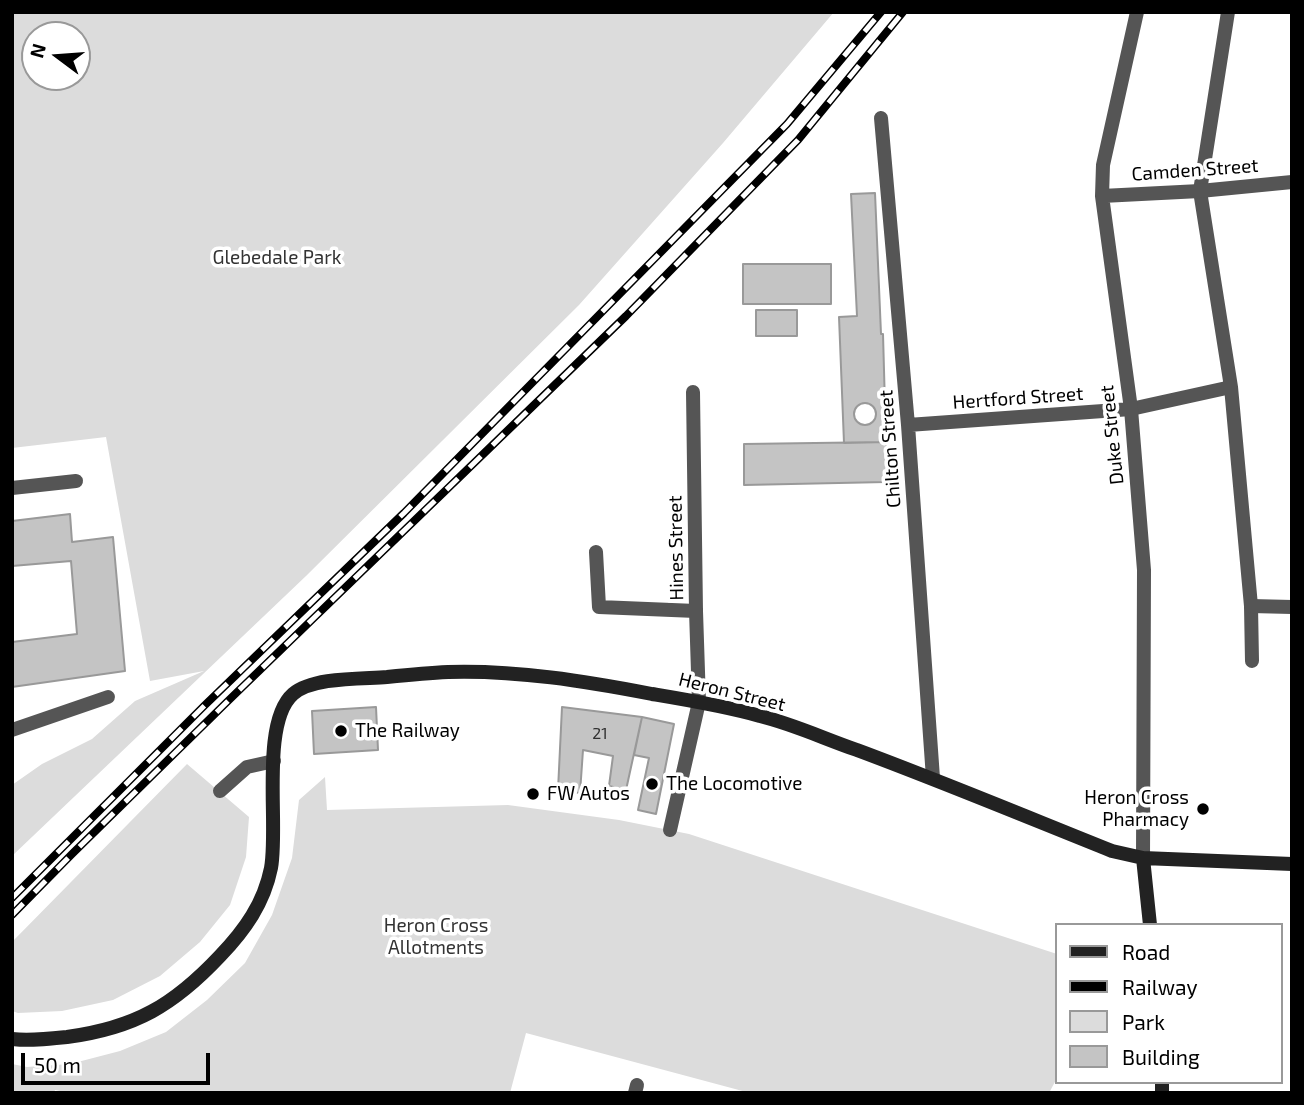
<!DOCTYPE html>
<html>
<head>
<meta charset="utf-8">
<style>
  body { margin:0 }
  #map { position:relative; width:1304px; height:1105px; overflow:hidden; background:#fff; font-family:"Exo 2",sans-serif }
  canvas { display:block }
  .frame { position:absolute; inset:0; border:14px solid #000; pointer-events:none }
  .legend { position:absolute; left:1055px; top:923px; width:228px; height:161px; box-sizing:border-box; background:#fff; border:2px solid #999; margin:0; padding:9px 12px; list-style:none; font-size:21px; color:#000 }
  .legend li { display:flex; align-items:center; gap:14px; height:35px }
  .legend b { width:35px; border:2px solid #999 }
  .north { position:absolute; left:21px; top:21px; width:70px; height:70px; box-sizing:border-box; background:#fff; border:2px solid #999; border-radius:50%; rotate:286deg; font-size:19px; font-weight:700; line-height:28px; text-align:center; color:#000 }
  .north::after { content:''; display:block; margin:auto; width:24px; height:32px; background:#000; clip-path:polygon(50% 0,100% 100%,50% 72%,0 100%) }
  .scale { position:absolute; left:21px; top:1053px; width:189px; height:32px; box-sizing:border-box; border:4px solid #000; border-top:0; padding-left:9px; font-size:21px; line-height:24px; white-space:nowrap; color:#000; -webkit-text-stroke:5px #fff; paint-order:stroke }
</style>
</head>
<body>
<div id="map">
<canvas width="1304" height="1105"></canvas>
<div class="frame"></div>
<ul class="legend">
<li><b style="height:9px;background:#222"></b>Road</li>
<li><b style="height:9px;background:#000"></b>Railway</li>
<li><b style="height:19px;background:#dcdcdc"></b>Park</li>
<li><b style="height:19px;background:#c4c4c4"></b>Building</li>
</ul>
<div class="north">N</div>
<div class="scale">50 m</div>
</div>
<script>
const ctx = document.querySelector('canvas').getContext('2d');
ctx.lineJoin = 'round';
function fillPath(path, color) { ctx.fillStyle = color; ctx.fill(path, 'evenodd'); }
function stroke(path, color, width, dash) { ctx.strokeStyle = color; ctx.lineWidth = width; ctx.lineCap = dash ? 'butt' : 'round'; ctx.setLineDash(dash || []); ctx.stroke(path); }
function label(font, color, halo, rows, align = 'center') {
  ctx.font = font + ' "Exo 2",sans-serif'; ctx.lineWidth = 7; ctx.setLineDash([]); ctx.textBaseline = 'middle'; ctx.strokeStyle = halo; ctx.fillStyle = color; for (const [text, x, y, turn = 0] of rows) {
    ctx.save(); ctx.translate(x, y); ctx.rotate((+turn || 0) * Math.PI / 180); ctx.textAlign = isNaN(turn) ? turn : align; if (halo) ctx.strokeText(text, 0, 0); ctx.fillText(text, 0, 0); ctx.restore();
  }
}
const green = new Path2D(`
  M12 12H834L723 143 579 305 306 576 12 856V785L42 764 92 739 135 701 204 671 150 681 106 437 12 448ZM77 35V77H35V35Z
  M187 764 249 817 246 857 230 905 200 942 160 976 113 1000 62 1011 18 1013 12 1011V942Z
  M325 777 327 810 508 805 619 820 689 834 1057 954V1078L1049 1093H750L526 1033 510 1093H70L55 1090 54 1093H12V1064L27 1067 70 1064 120 1051 166 1032 207 1000 245 963 272 915 292 858 299 800Z`);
const building = new Path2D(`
  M875 193 881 334H883L886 442 844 443 839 317 857 316 851 194Z
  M743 264H831V304H743Z
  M756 310H797V336H756Z
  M854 414a11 11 0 1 1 22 0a11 11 0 1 1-22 0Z
  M886 442V482L744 485V444Z
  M70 514 72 542 113 537 125 671 12 687V642L77 634 71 561 12 566V521Z
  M376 707 378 750 314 754 312 711Z
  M562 707 642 717 626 790 609 786 613 756 583 750 580 793 558 790Z
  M642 717 674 724 656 814 638 810 649 758 634 755Z`);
const lane = new Path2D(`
  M1228 12 1200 191 1231 387 1251 606 1252 661
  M1131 409 1231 387
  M12 488 76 481
  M596 552 599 607 696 611
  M12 730 108 697
  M220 791 247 767 274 761
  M670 830 699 702`);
const street = new Path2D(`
  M1137 12 1103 165 1102 196 1131 409 1144 570 1143 858
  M881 118 908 425 933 778
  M1102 196 1200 191 1292 182
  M693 392 696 611 699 702
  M908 425 1131 409
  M1251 606 1292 607
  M635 1093 637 1085`);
const secondary = new Path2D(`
  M1143 858 1150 925
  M12 1039C31 1041 48 1039 67 1037 135 1028 174 1005 220 956 245 930 264 903 271 868 279 826 260 723 293 694 313 677 361 679 387 677 407 675 428 673 448 672 517 670 585 681 652 694 688 700 725 706 760 716 793 724 825 739 857 750 943 782 1027 817 1112 851L1143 858 1292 864
  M1162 1082V1093`);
const rail = new Path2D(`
  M12 898 205 705 404 513 787 124 881 12
  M12 915 72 854 230 699 626 316 798 140 903 12`);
const markers = [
  [341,731,7,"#000"],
  [652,784,7,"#000"],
  [533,794,7,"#000"],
  [1203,809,7,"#000"]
];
const numberNames = [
  ["21",600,734]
];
const streetNames = [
  ["Camden Street",1195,170,-4],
  ["Hertford Street",1018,398,-4],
  ["Duke Street",1112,435,-96],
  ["Chilton Street",890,449,-94],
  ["Hines Street",676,548,-91],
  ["Heron Street",732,692,14]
];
const parkNames = [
  ["Glebedale Park",277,258],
  ["Heron Cross",436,926],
  ["Allotments",436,948]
];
const poiNames = [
  ["The Railway",355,731],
  ["The Locomotive",666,784],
  ["FW Autos",547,794],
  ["Heron Cross",1189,798,"right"],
  ["Pharmacy",1189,820,"right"]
];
fillPath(green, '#dcdcdc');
fillPath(building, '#c4c4c4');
stroke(building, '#999', 2);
stroke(lane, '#555', 14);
stroke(street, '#555', 14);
stroke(secondary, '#222', 14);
stroke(rail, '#000', 8);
stroke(rail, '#fff', 5, [16]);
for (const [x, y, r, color] of markers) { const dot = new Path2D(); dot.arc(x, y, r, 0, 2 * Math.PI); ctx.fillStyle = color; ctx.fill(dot); stroke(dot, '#fff', 2.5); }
label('16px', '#313131', null, numberNames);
label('19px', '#000', '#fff', streetNames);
label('19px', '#333', '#fff', parkNames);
label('19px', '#000', '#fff', poiNames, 'left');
</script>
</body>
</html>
